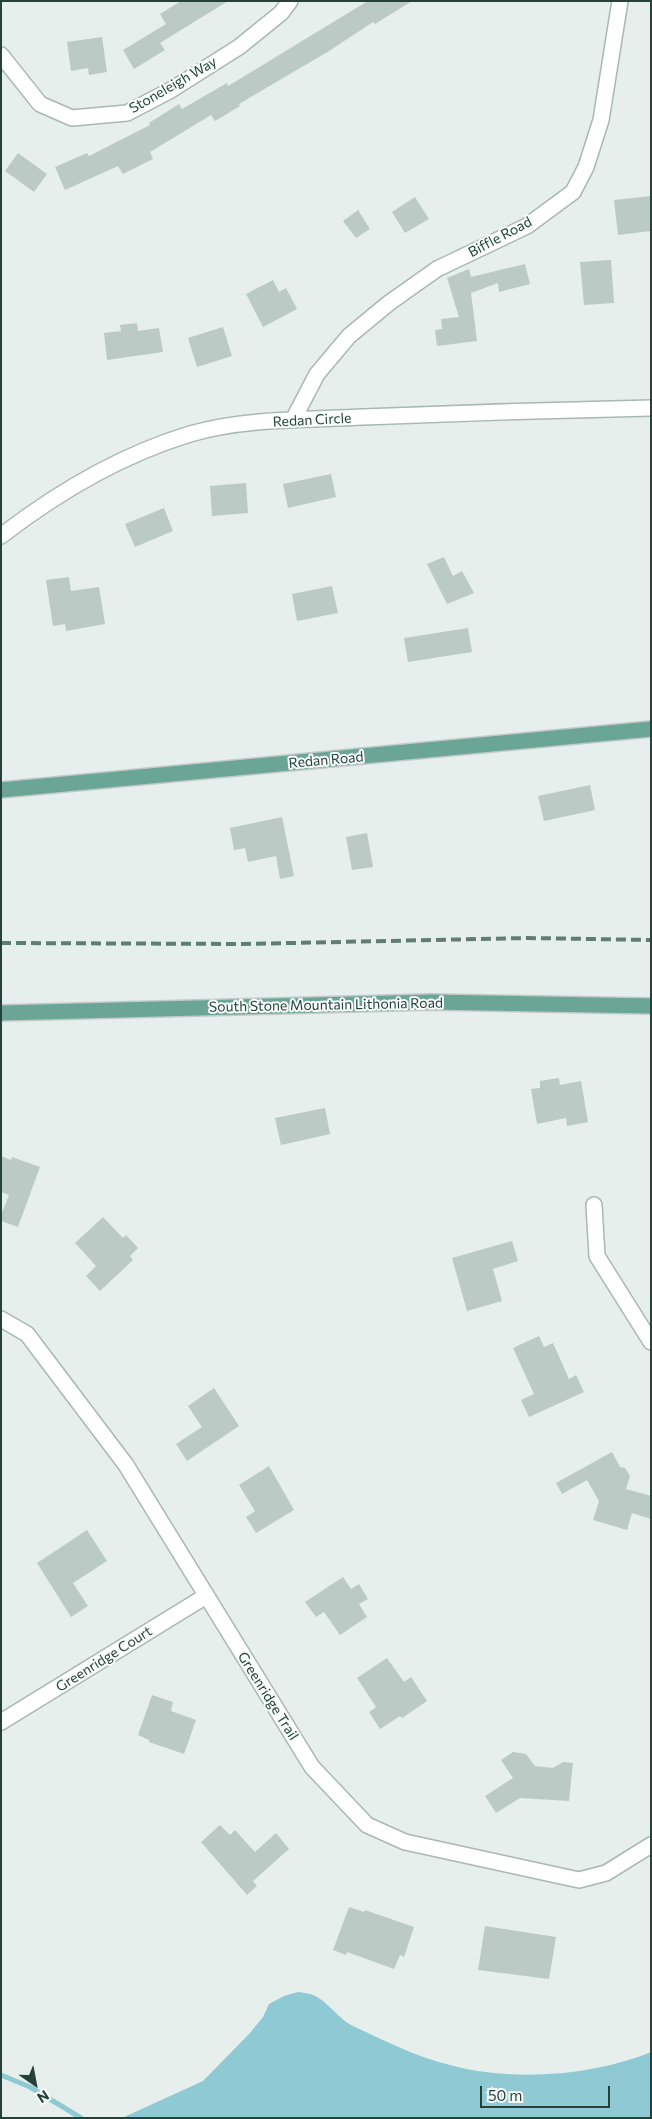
<!DOCTYPE html>
<html>
<head>
<meta charset="utf-8">
<style>
  body { margin:0 }
  #map { position:relative; width:652px; height:2119px; overflow:hidden; background:#e6efeb; font-family:Commissioner,sans-serif }
  canvas { display:block }
  .frame { position:absolute; inset:0; border:2px solid #24423a; pointer-events:none }
  .north { position:absolute; left:10px; top:2059px; width:50px; height:50px; -webkit-text-stroke:4px #f7fbf9; paint-order:stroke; rotate:147deg; font-size:14px; font-weight:700; line-height:20px; text-align:center; color:#24423a }
  .north::after { content:''; display:block; margin:auto; width:18px; height:22px; background:#24423a; clip-path:polygon(50% 0,100% 100%,50% 72%,0 100%) }
  .scale { position:absolute; left:480px; top:2086px; width:130px; height:22px; box-sizing:border-box; border:2px solid #24423a; border-top:0; padding-left:6px; font-size:15px; line-height:18px; white-space:nowrap; color:#24423a; -webkit-text-stroke:4px #f7fbf9; paint-order:stroke }
</style>
</head>
<body>
<div id="map">
<canvas width="652" height="2119"></canvas>
<div class="frame"></div>
<div class="north">N</div>
<div class="scale">50 m</div>
</div>
<script>
const ctx = document.querySelector('canvas').getContext('2d');
ctx.lineJoin = 'round';
function fillPath(path, color) { ctx.fillStyle = color; ctx.fill(path, 'evenodd'); }
function stroke(path, color, width, dash) { ctx.strokeStyle = color; ctx.lineWidth = width; ctx.lineCap = dash ? 'butt' : 'round'; ctx.setLineDash(dash || []); ctx.stroke(path); }
function label(font, color, halo, rows, align = 'center') {
  ctx.font = font + ' Commissioner,sans-serif'; ctx.lineWidth = 4; ctx.setLineDash([]); ctx.textBaseline = 'middle'; ctx.strokeStyle = halo; ctx.fillStyle = color; for (const [text, x, y, turn = 0] of rows) {
    ctx.save(); ctx.translate(x, y); ctx.rotate((+turn || 0) * Math.PI / 180); ctx.textAlign = isNaN(turn) ? turn : align; if (halo) ctx.strokeText(text, 0, 0); ctx.fillText(text, 0, 0); ctx.restore();
  }
}
const water = new Path2D(`
  M298 1992C303 1993 309 1993 313 1995 328 2001 339 2020 355 2027 385 2041 417 2057 450 2065 510 2082 593 2076 651 2052V2118H122L203 2081 250 2033 263 2017 269 2004 284 1996Z`);
const stream = new Path2D(`
  M1 2075 30 2087 81 2118`);
const building = new Path2D(`
  M181 1H228L160 43 165 50 134 69 123 50 166 24 160 14Z
  M368 1H412L375 24 373 22 329 51 239 104 240 106 215 121 211 115 150 152 153 159 123 174 118 166 65 190 55 167 87 153 89 156 150 125 149 123 179 104 182 109 227 83 228 86Z
  M102 37 107 72 89 75 88 68 71 71 67 42Z
  M18 153 47 174 34 192 5 171Z
  M651 196V231L618 235 614 200Z
  M415 197 429 219 405 233 392 212Z
  M358 210 370 229 356 238 343 221Z
  M611 260 614 303 584 305 580 262Z
  M525 264 530 284 499 292 498 283 471 293 477 341 437 346 435 330 442 329 441 319 459 317 447 278 469 269 471 277Z
  M273 280 279 292 286 288 297 309 263 327 246 294Z
  M137 323 138 331 159 328 163 352 107 360 104 333 121 331 120 325Z
  M223 327 232 356 197 367 188 338Z
  M331 474 336 497 288 508 283 484Z
  M246 483 248 513 212 516 210 486Z
  M164 508 173 531 135 547 125 524Z
  M444 557 453 576 462 571 474 593 447 604 427 564Z
  M69 577 71 591 99 587 105 624 66 631 65 624 53 626 46 580Z
  M332 586 338 613 297 621 292 594Z
  M468 628 472 652 408 662 404 638Z
  M590 785 595 810 544 821 538 796Z
  M282 817 294 876 280 879 276 856 248 862 245 848 234 850 230 828Z
  M367 833 373 867 352 870 346 837Z
  M559 1078 560 1085 581 1081 588 1122 567 1126 566 1118 537 1124 531 1089 540 1088V1081Z
  M325 1108 330 1134 281 1145 275 1118Z
  M1 1156 11 1160 12 1157 40 1167 18 1227 1 1221V1215L9 1195 1 1192Z
  M103 1217 123 1238 126 1235 138 1248 130 1256 133 1260 100 1291 86 1276 96 1266 75 1243Z
  M512 1241 518 1261 493 1269 502 1301 467 1311 452 1258Z
  M539 1336 544 1347 553 1343 569 1379 576 1375 584 1392 529 1417 521 1400 534 1394 513 1348Z
  M214 1388 239 1426 187 1461 176 1444 202 1427 188 1406Z
  M612 1452 620 1467 625 1468 630 1476 626 1489 651 1496V1519L632 1513 627 1530 593 1520 599 1501 587 1480 562 1494 556 1483Z
  M269 1466 294 1510 256 1533 246 1517 255 1511 239 1485Z
  M87 1530 107 1561 73 1583 88 1606 71 1617 37 1563Z
  M343 1577 351 1589 359 1584 368 1599 359 1604 367 1617 340 1635 324 1612 316 1617 305 1602Z
  M387 1658 404 1682 411 1677 427 1701 402 1718 400 1716 380 1729 369 1712 376 1707 357 1678Z
  M152 1695 173 1702 171 1711 196 1720 184 1754 149 1742V1740L138 1735Z
  M513 1752 526 1754 535 1766 553 1768 563 1762 573 1763 569 1801 520 1798 496 1813 485 1796 513 1778 501 1760Z
  M220 1825 230 1835 235 1830 255 1852 276 1833 289 1849 253 1881 257 1886 247 1895 201 1842Z
  M349 1907 364 1912 365 1910 414 1927 404 1957 400 1955 394 1969 347 1952 346 1955 333 1950Z
  M485 1926 556 1937 549 1979 478 1970Z`);
const minor = new Path2D(`
  M1 55 40 104 72 118 127 113 171 90 239 47 281 13 290 1
  M293 420 317 374 349 336 389 303 437 269 527 226 573 192 586 167 601 120 620 1
  M1 536C58 492 121 455 190 434 245 418 306 420 363 417 459 413 555 410 651 408
  M594 1205 597 1256 651 1342
  M1 1319 27 1334 126 1465 312 1767 367 1825 405 1842 579 1880 606 1873 651 1845
  M1 1722 206 1596`);
const major = new Path2D(`
  M1 790 651 729
  M1 1013 431 1002 651 1006`);
const rail = new Path2D(`
  M1 943 243 944 528 938 651 940`);
const streetNames = [
  ["Stoneleigh Way",173,85,-30],
  ["Biffle Road",500,237,-28],
  ["Redan Circle",312,420,-3],
  ["Redan Road",326,760,-5],
  ["South Stone Mountain Lithonia Road",326,1005,-1],
  ["Greenridge Court",104,1659,-32],
  ["Greenridge Trail",268,1696,58]
];
fillPath(water, '#8ec9d4');
stroke(stream, '#8ec9d4', 5);
fillPath(building, '#bbcac4');
stroke(minor, '#a8b8b2', 18);
stroke(major, '#c2cac8', 18);
stroke(minor, '#fff', 15);
stroke(major, '#6aa596', 15);
stroke(rail, '#5f7d75', 4, [10, 5]);
label('14px', '#24423a', '#f7fbf9', streetNames);
</script>
</body>
</html>
